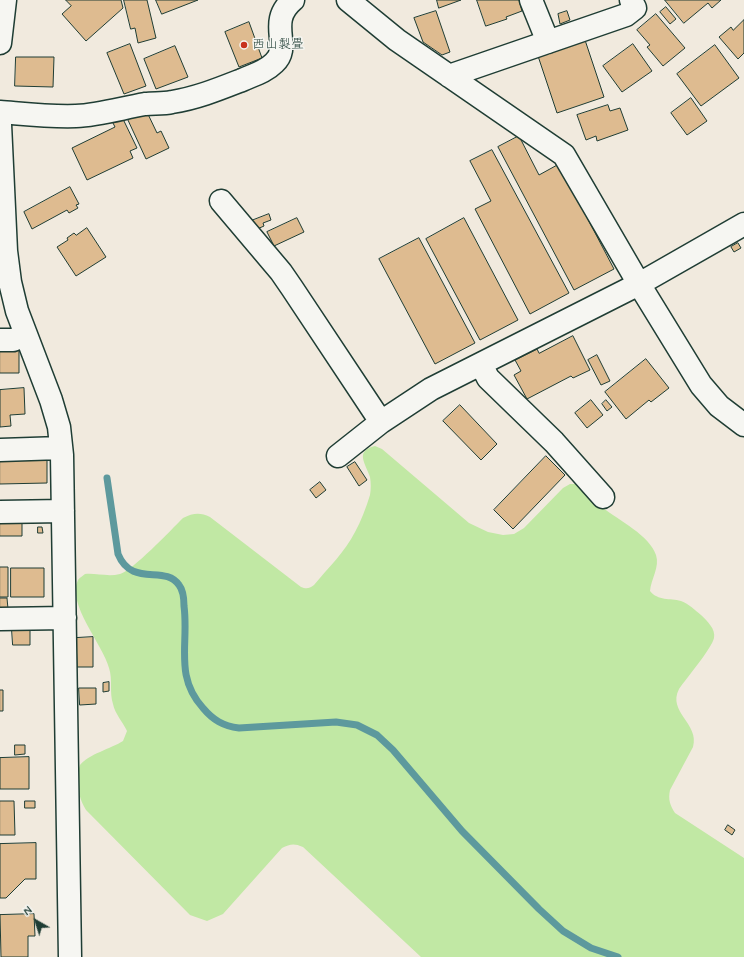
<!DOCTYPE html>
<html>
<head>
<meta charset="utf-8">
<style>
  body { margin:0 }
  #map { position:relative; width:744px; height:957px; overflow:hidden; background:#f1eade; font-family:Mynerve,sans-serif }
  canvas { display:block }
  .north { position:absolute; left:16px; top:901px; width:40px; height:40px; -webkit-text-stroke:3px #f6f6f2; paint-order:stroke; rotate:321deg; font-size:11px; font-weight:700; line-height:16px; text-align:center; color:#1f3d34 }
  .north::after { content:''; display:block; margin:auto; width:14px; height:18px; background:#1f3d34; clip-path:polygon(50% 0,100% 100%,50% 72%,0 100%) }
</style>
</head>
<body>
<div id="map">
<canvas width="744" height="957"></canvas>
<div class="north">N</div>
</div>
<script>
const ctx = document.querySelector('canvas').getContext('2d');
ctx.lineJoin = 'round';
function fillPath(path, color) { ctx.fillStyle = color; ctx.fill(path, 'evenodd'); }
function stroke(path, color, width, dash) { ctx.strokeStyle = color; ctx.lineWidth = width; ctx.lineCap = dash ? 'butt' : 'round'; ctx.setLineDash(dash || []); ctx.stroke(path); }
function label(font, color, halo, rows, align = 'center') {
  ctx.font = font + ' Mynerve,"Klee One",sans-serif'; ctx.lineWidth = 3; ctx.setLineDash([]); ctx.textBaseline = 'middle'; ctx.strokeStyle = halo; ctx.fillStyle = color; for (const [text, x, y, turn = 0] of rows) {
    ctx.save(); ctx.translate(x, y); ctx.rotate((+turn || 0) * Math.PI / 180); ctx.textAlign = isNaN(turn) ? turn : align; if (halo) ctx.strokeText(text, 0, 0); ctx.fillText(text, 0, 0); ctx.restore();
  }
}
const green = new Path2D(`
  M375 446 382 449 469 523 488 532 503 535 514 534 524 528 563 488 570 484H578C586 492 594 501 603 508 619 520 650 536 656 555 660 567 651 579 650 591 658 601 670 598 681 601 689 604 695 610 701 615 707 621 716 629 714 638 712 648 686 679 679 689 667 712 700 724 693 747L670 790C668 800 670 805 675 813L744 858V957H421L303 847C294 843 290 844 282 848L223 914 207 921 190 915 86 810C80 800 78 792 78 780 78 775 78 770 80 765 87 755 112 748 123 741L127 731C123 722 115 714 113 704 109 692 113 680 109 668 103 645 66 603 78 580 80 577 83 576 85 574 96 573 108 577 120 574 132 571 171 530 183 518 193 513 200 512 210 517L301 587C306 589 309 589 314 585 328 568 345 552 355 532 361 521 366 508 370 495 371 489 371 483 370 477 366 464 354 451 375 446Z`);
const stream = new Path2D(`
  M107 478 118 554C132 588 165 564 179 585 183 590 184 599 184 606 189 644 174 676 203 708 213 720 223 726 239 728L336 722 357 725 377 735 393 750 462 831 539 909 563 931 591 948 618 957`);
const building = new Path2D(`
  M66 0H121L123 8 86 41 62 14 71 6Z
  M124 0H147L156 38 138 43 135 28 131 29Z
  M156 0H198L162 14Z
  M437 0H461L439 8Z
  M477 0H519L522 11 506 17 507 19 486 26Z
  M665 0H721L712 8 708 3 684 23Z
  M666 7 676 19 670 24 660 12Z
  M436 11 450 52 442 55 423 42 414 18Z
  M567 11 570 20 560 24 558 14Z
  M656 14 685 48 663 66 647 47 650 45 637 30Z
  M744 20V53L738 59 719 37 731 27 733 30Z
  M249 22 262 58 239 67 225 32Z
  M584 37 604 97 557 113 537 53Z
  M130 44 146 86 124 94 107 53Z
  M633 44 652 71 622 92 603 66Z
  M715 45 739 78 701 106 677 74Z
  M175 46 188 77 156 89 144 59Z
  M16 57H54L53 87 15 86Z
  M691 98 707 121 687 135 671 113Z
  M608 105 610 111 620 108 628 130 597 141 596 136 586 140 577 115Z
  M146 110 157 133 161 131 169 148 146 159 127 118Z
  M123 119 137 148 130 151 133 158 87 180 72 148 115 127 113 123Z
  M519 136 539 175 559 164 614 269 574 290 498 147Z
  M492 150 569 293 530 314 475 209 491 201 470 161Z
  M70 187 79 204 76 205 78 208 69 213 67 210 32 229 24 212Z
  M269 214 271 220 263 223 264 226 255 230 251 221Z
  M297 218 304 232 274 246 267 232Z
  M464 218 518 320 480 340 426 239Z
  M87 228 106 257 76 276 57 247 68 240 67 238 74 233 76 235Z
  M419 238 475 343 435 364 379 259Z
  M738 243 741 248 734 252 731 247Z
  M573 336 590 370 573 378 571 376 527 399 514 375 521 371 515 360 537 349 539 353Z
  M0 349H19V373H0Z
  M597 355 610 381 601 385 588 360Z
  M646 359 669 388 651 402 649 400 626 419 605 392Z
  M24 388 25 414 10 415 11 426 0 427V390Z
  M591 400 603 415 587 428 575 413Z
  M606 400 612 407 607 411 602 404Z
  M460 405 497 444 481 460 443 421Z
  M0 455H47V483L0 484Z
  M546 456 565 475 513 529 494 510Z
  M355 462 367 480 359 486 347 467Z
  M320 482 326 490 316 498 310 490Z
  M0 519H22V536H0Z
  M38 527H42L43 533H38Z
  M0 567H8V597H0Z
  M11 568H44V597H11Z
  M0 598H7L8 609H0Z
  M12 630H30V645H13Z
  M93 637V667H77L76 638Z
  M109 682V691L103 692V683Z
  M79 688H96V704L80 705Z
  M0 690H3V711H0Z
  M15 745H25V754L15 755Z
  M29 757V789H0V758Z
  M0 801H14L15 835H0Z
  M25 801H35V808H25Z
  M728 825 735 830 732 835 725 830Z
  M36 843V879H25L6 898H0V844Z
  M34 914 35 936H28V957H1L0 915Z`);
const minor = new Path2D(`
  M348 0 397 40 564 155 639 284 701 385 719 406 744 425
  M531 0 548 42
  M0 43 5 0
  M449 76 626 15 635 8 631 0
  M0 112C25 114 50 117 76 116 99 115 122 108 145 104 154 103 163 104 172 102 197 98 219 89 242 80 253 75 265 72 274 63 293 46 266 23 293 0
  M0 124 6 251 10 282 17 311 51 400 59 427 62 455 70 957
  M221 201 281 272 292 288 381 422
  M0 340H13L26 335
  M481 364 488 378 554 442 603 497
  M0 450 61 448
  M338 456 381 422 431 389 639 284 744 224
  M0 512 63 511
  M0 619 65 618`);
const markers = [
  [244,45,4,"#c8321e"]
];
const poiNames = [
  ["西山製畳",252,45]
];
fillPath(green, '#c1e8a4');
stroke(stream, '#5d999d', 7);
fillPath(building, '#debb90');
stroke(building, '#1f3d34', 1);
stroke(minor, '#1f3d34', 25);
stroke(minor, '#f6f6f2', 22);
for (const [x, y, r, color] of markers) { const dot = new Path2D(); dot.arc(x, y, r, 0, 2 * Math.PI); ctx.fillStyle = color; ctx.fill(dot); stroke(dot, '#f6f6f2', 1.5); }
label('13px', '#1f3d34', '#f6f6f2', poiNames, 'left');
</script>
</body>
</html>
